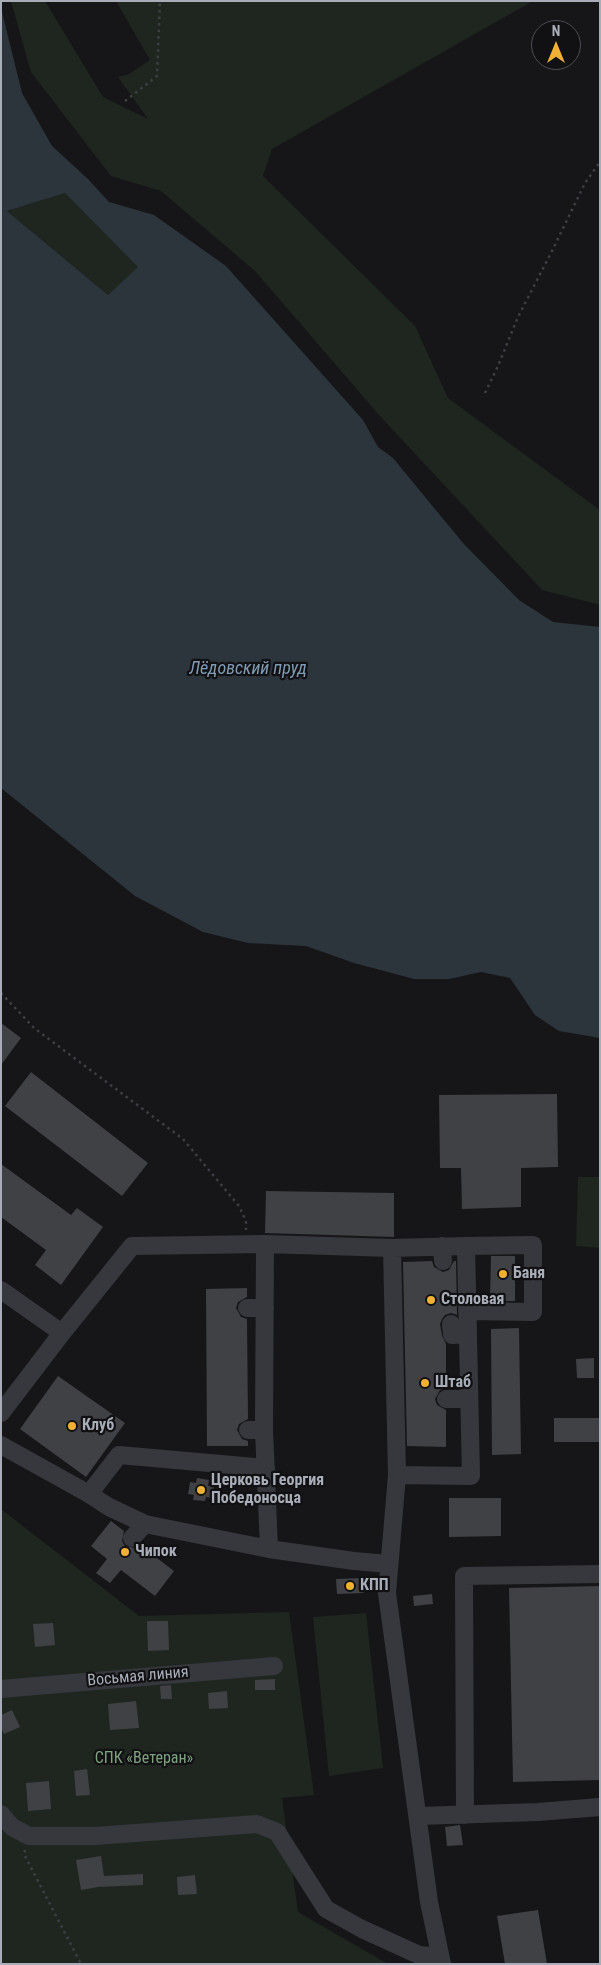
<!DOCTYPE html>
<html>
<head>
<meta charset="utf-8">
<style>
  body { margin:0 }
  #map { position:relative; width:601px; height:1965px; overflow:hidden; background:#161618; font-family:"Roboto Condensed",sans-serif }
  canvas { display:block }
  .frame { position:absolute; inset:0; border:2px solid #a8adb8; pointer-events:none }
  .north { position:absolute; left:531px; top:20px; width:50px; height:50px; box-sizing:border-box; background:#111113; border:1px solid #4d4f55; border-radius:50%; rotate:0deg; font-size:14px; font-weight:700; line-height:20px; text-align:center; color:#a8adb8 }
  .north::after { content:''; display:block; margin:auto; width:18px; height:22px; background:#f2b134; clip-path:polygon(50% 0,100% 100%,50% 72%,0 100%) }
</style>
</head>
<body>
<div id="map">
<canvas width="601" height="1965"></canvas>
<div class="frame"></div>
<div class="north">N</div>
</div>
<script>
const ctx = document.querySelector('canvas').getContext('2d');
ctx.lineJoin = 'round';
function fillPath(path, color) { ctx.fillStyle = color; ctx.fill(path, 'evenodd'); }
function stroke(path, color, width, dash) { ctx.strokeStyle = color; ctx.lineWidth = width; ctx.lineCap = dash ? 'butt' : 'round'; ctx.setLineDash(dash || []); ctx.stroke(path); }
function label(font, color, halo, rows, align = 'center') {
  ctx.font = font + ' "Roboto Condensed",sans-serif'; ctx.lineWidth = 4.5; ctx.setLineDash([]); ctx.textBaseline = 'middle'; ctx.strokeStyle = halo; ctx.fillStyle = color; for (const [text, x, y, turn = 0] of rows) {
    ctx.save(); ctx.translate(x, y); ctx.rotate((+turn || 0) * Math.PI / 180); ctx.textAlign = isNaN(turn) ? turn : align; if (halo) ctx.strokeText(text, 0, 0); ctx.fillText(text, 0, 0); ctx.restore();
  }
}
const green = new Path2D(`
  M11 1H45L103 97 148 119 118 77 129 74 150 60 116 1H533L272 149 263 176 415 326 448 398 600 510V605L542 590 379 415 255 271 161 191 111 176 31 72Z
  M65 193 139 267 108 295 7 211Z
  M578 1177H600V1248L576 1246Z
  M1 1509 139 1616 289 1612 314 1795 282 1798 298 1912 388 1964H1Z
  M366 1613 383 1768 329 1776 313 1617Z`);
const water = new Path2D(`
  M1 8 22 93 52 146 88 179 109 202 154 215 226 266 363 420 378 447 393 458 463 543 519 600 553 622 600 627V1038L559 1031 535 1015 510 978 481 972 449 979H414L354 963 306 946 248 943 203 932 135 896 1 788ZM65 193 138 267 108 295 7 211Z`);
const building = new Path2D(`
  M1 1023 21 1038 1 1065Z
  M31 1072 148 1163 122 1196 5 1106Z
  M557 1094 558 1167 521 1168V1207L462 1209 461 1168H440L439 1095Z
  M1 1164 71 1215 77 1208 103 1227 61 1285 35 1265 46 1250 1 1217Z
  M266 1191 394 1193V1237L265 1233Z
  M491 1256H515V1301H490Z
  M432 1261 434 1267 443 1272 449 1270 454 1261H456L457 1315 451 1313 445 1315 442 1319 440 1324 442 1336 446 1344V1388L440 1390 435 1399 437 1405 446 1410V1447L407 1446 403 1262Z
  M247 1288V1297L238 1302 236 1308 241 1317 247 1319 248 1419 239 1424 237 1430 242 1439 248 1441V1446H207L206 1289Z
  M519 1328 521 1454 492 1455 491 1329Z
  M594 1358V1378H577L576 1359Z
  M58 1376 125 1423 86 1477 20 1429Z
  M554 1418H600V1442H554Z
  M197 1478 209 1480 208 1486H214L212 1498 206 1497 205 1501 193 1500 194 1495 188 1494 190 1482 196 1483Z
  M449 1498H501V1536L449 1537Z
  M111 1521 124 1531 122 1541 125 1546 135 1548 140 1545 174 1571 155 1596 121 1570 110 1583 96 1573 107 1559 91 1546Z
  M363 1578 364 1593 337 1594 336 1579Z
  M600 1586V1780L513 1782 509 1588Z
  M432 1594 433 1604 414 1606 413 1596Z
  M147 1621H168L169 1650 148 1651Z
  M53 1623 55 1645 35 1647 33 1624Z
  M275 1679V1690H255V1680Z
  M171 1685 172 1699H161L160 1686Z
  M227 1691 228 1708 209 1709 208 1693Z
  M136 1701 139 1728 110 1730 108 1704Z
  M12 1710 20 1727 4 1734 1 1728V1715Z
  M87 1769 90 1795 76 1796 74 1771Z
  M49 1781 51 1809 28 1811 26 1783Z
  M460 1825 463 1845 447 1846 445 1827Z
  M101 1856 104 1876 143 1874V1885L98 1887 81 1890 76 1860Z
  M195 1875 197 1894 178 1895 177 1877Z
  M538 1910 547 1964H505L497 1916Z`);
const path = new Path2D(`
  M125 101 157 76 160 1
  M485 393 498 366 518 317 553 249 585 183 600 162
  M1 993 34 1028 183 1139 239 1206 246 1221V1230
  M25 1850 24 1854 81 1964`);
const minor = new Path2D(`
  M442 1246 443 1261
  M466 1246 533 1245V1312L467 1311
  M392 1248 466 1246 471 1476 397 1475
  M1 1290 62 1333 132 1246 265 1244 392 1248 397 1475 387 1593 429 1902 442 1964
  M247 1308H265
  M451 1324 452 1335 468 1334
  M446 1399H469
  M1 1413 62 1333
  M248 1430H264
  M1 1445 89 1494 109 1507 145 1524 269 1549 264 1430 265 1244
  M89 1494 119 1455 266 1468
  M132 1538 145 1524
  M269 1549 354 1561 389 1564
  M1 1689 274 1666
  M1 1814 12 1827 29 1836H95L257 1824 277 1832 326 1909 362 1929 419 1955 430 1956 440 1954
  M465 1815 464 1576 600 1574
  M418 1816 538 1812 600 1807`);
const markers = [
  [503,1274,5,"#f2b134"],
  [431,1300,5,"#f2b134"],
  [425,1383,5,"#f2b134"],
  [72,1426,5,"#f2b134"],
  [201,1490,5,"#f2b134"],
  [125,1552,5,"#f2b134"],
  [350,1586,5,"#f2b134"]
];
const poiNames = [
  ["Баня",513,1274],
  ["Столовая",441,1300],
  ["Штаб",435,1383],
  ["Клуб",82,1426],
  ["Церковь Георгия",211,1481],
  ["Победоносца",211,1499],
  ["Чипок",135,1552],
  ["КПП",360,1586]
];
const streetNames = [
  ["Восьмая линия",138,1677,-5]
];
const parkNames = [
  ["СПК «Ветеран»",144,1759]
];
const waterNames = [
  ["Лёдовский пруд",248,669]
];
fillPath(green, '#1e261f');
fillPath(water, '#2c353c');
fillPath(building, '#404145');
stroke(path, '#3d3f44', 2.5, [2.5, 4]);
stroke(minor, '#37383d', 18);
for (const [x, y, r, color] of markers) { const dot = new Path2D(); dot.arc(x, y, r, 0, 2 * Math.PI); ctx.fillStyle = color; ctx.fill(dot); stroke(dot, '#111113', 2); }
label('bold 16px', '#a8adb8', '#111113', poiNames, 'left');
label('16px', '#a8adb8', '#111113', streetNames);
label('16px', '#7fa381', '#111113', parkNames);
label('italic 18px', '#7f9bb3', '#111113', waterNames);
</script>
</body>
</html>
